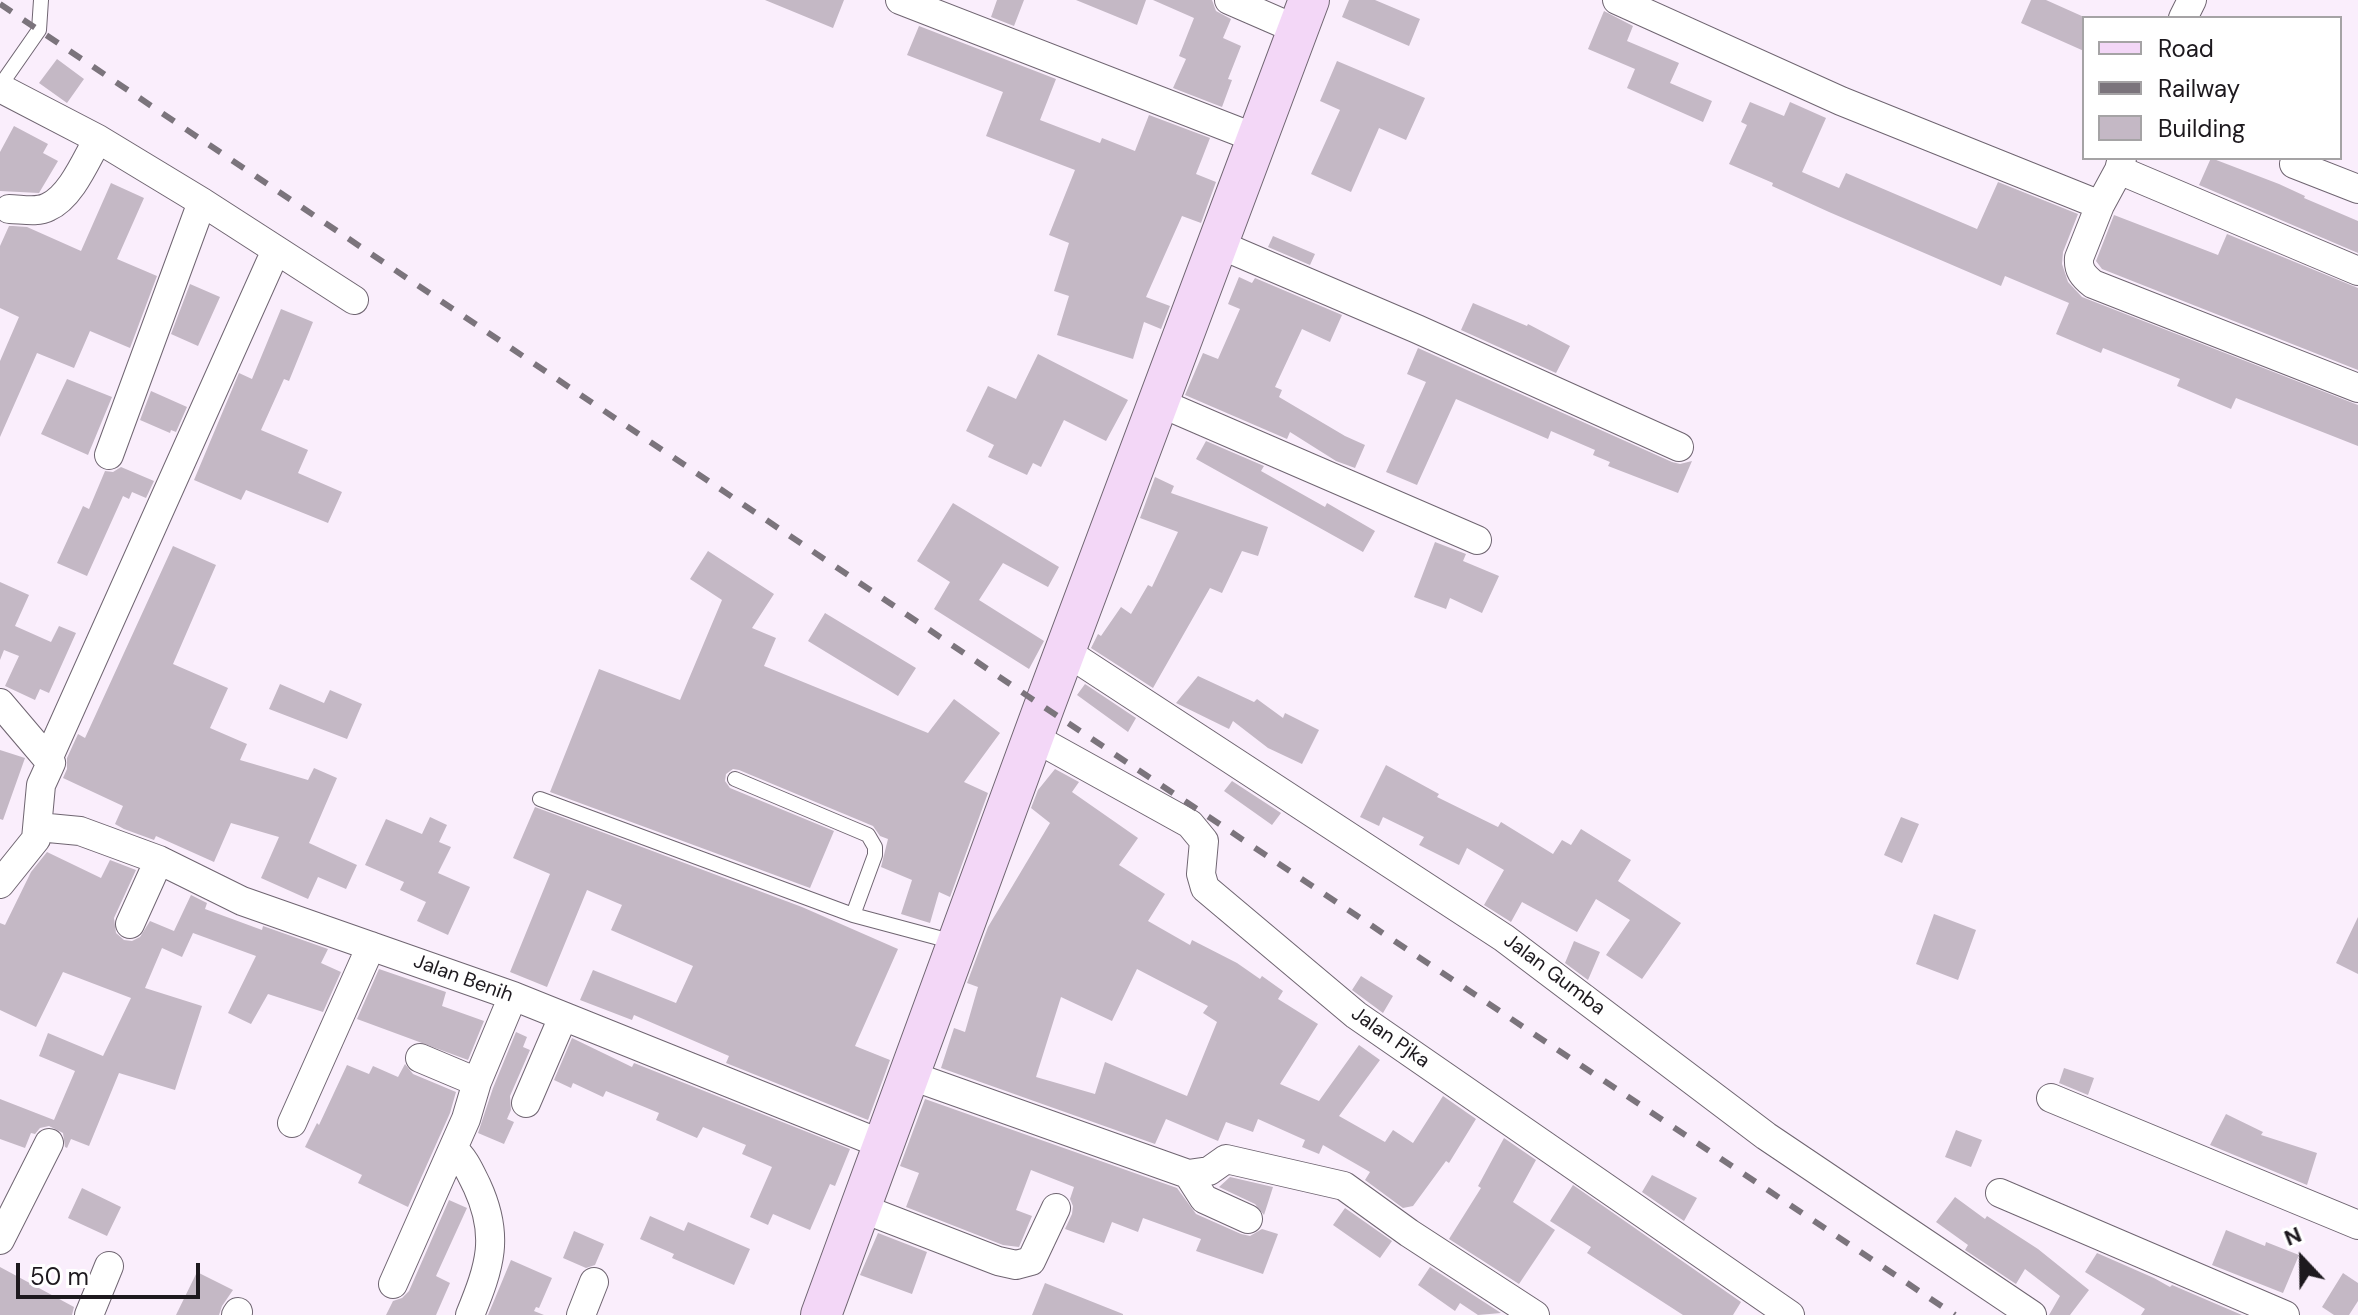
<!DOCTYPE html>
<html>
<head>
<meta charset="utf-8">
<style>
  body { margin:0 }
  #map { position:relative; width:2358px; height:1315px; overflow:hidden; background:#faeefc; font-family:"DM Sans",sans-serif }
  canvas { display:block }
  .legend { position:absolute; left:2082px; top:16px; width:260px; height:144px; box-sizing:border-box; background:#fff; border:2px solid #a5a3a5; margin:0; padding:10px 14px; list-style:none; font-size:24px; color:#1d191e }
  .legend li { display:flex; align-items:center; gap:16px; height:40px }
  .legend b { width:40px; border:2px solid #a5a3a5 }
  .north { position:absolute; left:2262px; top:1219px; width:80px; height:80px; -webkit-text-stroke:6px #fff; paint-order:stroke; rotate:338deg; font-size:22px; font-weight:700; line-height:32px; text-align:center; color:#1d191e }
  .north::after { content:''; display:block; margin:auto; width:28px; height:36px; background:#1d191e; clip-path:polygon(50% 0,100% 100%,50% 72%,0 100%) }
  .scale { position:absolute; left:16px; top:1263px; width:184px; height:36px; box-sizing:border-box; border:4px solid #1d191e; border-top:0; padding-left:10px; font-size:24px; line-height:28px; white-space:nowrap; color:#1d191e; -webkit-text-stroke:6px #fff; paint-order:stroke }
</style>
</head>
<body>
<div id="map">
<canvas width="2358" height="1315"></canvas>
<ul class="legend">
<li><b style="height:10px;background:#f3d7f7"></b>Road</li>
<li><b style="height:10px;background:#7b747c"></b>Railway</li>
<li><b style="height:22px;background:#c4b8c5"></b>Building</li>
</ul>
<div class="north">N</div>
<div class="scale">50 m</div>
</div>
<script>
const ctx = document.querySelector('canvas').getContext('2d');
ctx.lineJoin = 'round';
function fillPath(path, color) { ctx.fillStyle = color; ctx.fill(path, 'evenodd'); }
function stroke(path, color, width, dash) { ctx.strokeStyle = color; ctx.lineWidth = width; ctx.lineCap = dash ? 'butt' : 'round'; ctx.setLineDash(dash || []); ctx.stroke(path); }
function label(font, color, halo, rows, align = 'center') {
  ctx.font = font + ' "DM Sans",sans-serif'; ctx.lineWidth = 8; ctx.setLineDash([]); ctx.textBaseline = 'middle'; ctx.strokeStyle = halo; ctx.fillStyle = color; for (const [text, x, y, turn = 0] of rows) {
    ctx.save(); ctx.translate(x, y); ctx.rotate((+turn || 0) * Math.PI / 180); ctx.textAlign = isNaN(turn) ? turn : align; if (halo) ctx.strokeText(text, 0, 0); ctx.fillText(text, 0, 0); ctx.restore();
  }
}
const building = new Path2D(`
  M765 0H844L833 28Z
  M997 0H1024L1014 26 991 17Z
  M1076 0H1146L1137 25Z
  M1153 0H1212L1216 11 1231 19 1223 38 1241 46 1228 79 1232 80 1222 107 1173 88 1186 59 1179 56 1194 18Z
  M1349 0H1375L1420 19 1409 46 1342 17Z
  M2031 0H2046L2084 17V51L2021 23Z
  M1604 11 1633 26 1627 41 1679 63 1670 83 1712 101 1703 122 1627 88 1635 69 1588 49Z
  M919 26 1056 79 1040 120 1100 143 1102 138 1135 151 1149 115 1210 138 1196 174 1216 182 1201 223 1182 216 1146 297 1170 306 1161 329 1144 322 1133 359 1057 335 1069 296 1054 291 1069 243 1049 235 1075 170 986 136 1003 92 907 55Z
  M57 59 84 79 67 103 39 83Z
  M1337 61 1425 98 1406 140 1379 128 1351 192 1311 174 1340 110 1320 101Z
  M1750 102 1784 116 1790 102 1826 118 1802 172 1839 188 1846 173 1977 229 1998 182 2078 214 2063 252 2062 264 2068 282 2082 297 2358 405V446L2236 398 2231 409 2177 386 2180 379 2103 348 2101 353 2056 334 2069 303 2005 276 2001 286 1829 212 1772 186 1773 183 1729 164 1747 125 1741 122Z
  M14 126 48 144 43 153 58 161 39 193 0 191V152Z
  M2211 158 2279 184 2305 196 2304 198 2358 221V253L2199 185Z
  M111 183 144 198 117 259 157 276 130 348 90 331 74 368 37 353 0 437V361L19 317 0 308V246L9 226H13L27 227 81 251Z
  M2114 215 2218 255 2227 234 2358 288V370L2102 269 2096 261Z
  M1273 236 1315 254 1310 265 1268 247Z
  M1239 277 1252 283 1255 278 1342 315 1330 342 1302 329 1275 387 1282 390 1279 397 1345 436 1365 445 1355 468 1336 461 1290 432 1287 439 1185 395 1203 353 1218 359 1240 309 1228 304Z
  M190 284 220 297 198 346 171 334Z
  M1473 303 1527 326 1528 324 1570 346 1556 373 1461 330Z
  M281 309 313 322 289 381 284 379 261 430 308 450 298 473 342 492 328 523 246 490 241 500 194 480 239 373 252 379Z
  M1418 348 1672 462 1680 464 1692 461 1678 493 1608 466 1610 462 1593 455 1595 450 1551 431 1548 439 1456 399 1417 485 1386 472 1426 382 1407 374Z
  M1038 354 1128 400 1106 441 1064 420 1041 467 1033 463 1027 475 988 457 994 445 966 431 988 386 1016 399Z
  M67 379 112 397 88 455 41 434Z
  M151 391 187 407 176 432 171 430 170 433 140 420Z
  M1206 441 1264 466 1261 471 1325 507 1327 503 1375 531 1363 552 1196 459Z
  M121 467 154 481 146 498 132 492 129 499 123 496 87 576 57 563 83 506 89 509 105 471 113 472Z
  M1155 477 1174 486 1171 493 1268 527 1258 556 1242 551 1222 593 1210 588 1153 688 1091 648 1098 634 1101 636 1121 607 1131 614 1148 585 1152 587 1178 532 1140 518Z
  M953 503 1059 567 1048 587 1003 563 979 600 1044 641 1029 669 934 609 950 582 917 561Z
  M1435 542 1466 554 1463 561 1499 576 1482 613 1450 598 1446 609 1414 597Z
  M173 546 216 565 173 664 228 688 210 728 247 744 240 760 308 780 314 768 337 778 309 843 357 865 346 889 318 877 308 899 261 878 279 837 231 823 214 862 156 836 154 840 124 829 115 824 123 806 63 778 67 769V758L78 734 85 738Z
  M708 551 774 594 752 628 776 638 764 666 928 733 954 699 1000 733 964 782 988 793 950 897 939 892 930 923 901 914 912 880 881 867 888 839 880 836 873 826 739 770 733 769 726 774 725 781 730 788 834 831 810 888 550 792 599 669 680 700 722 600 690 579Z
  M0 582 29 595 15 626 51 642 59 626 76 633 49 693 40 689 35 700 5 686 19 656 4 650 0 660Z
  M825 613 916 668 898 696 808 641Z
  M1198 676 1254 702 1257 699 1283 718 1285 713 1319 730 1302 764 1268 748 1233 721 1229 729 1176 703Z
  M280 684 324 703 330 690 362 704 347 739 269 709Z
  M1085 684 1136 718 1128 732 1077 695Z
  M0 750 25 758 3 820 0 819Z
  M1386 765 1439 794 1437 797 1498 827 1501 822 1553 854 1562 840 1571 845 1581 829 1631 860 1618 881 1681 923 1642 979 1606 955 1630 920 1596 899 1577 932 1522 902 1511 922 1484 905 1504 870 1467 848 1459 865 1419 845 1424 837 1383 817 1379 826 1360 817Z
  M1055 769 1079 782 1072 792 1138 838 1119 865 1165 894 1148 921 1190 945 1192 940 1237 963 1260 979 1262 976 1283 991 1278 999 1318 1024 1280 1084 1319 1101 1359 1045 1380 1060 1339 1116 1385 1142 1393 1130 1413 1143 1443 1096 1476 1119 1449 1163 1446 1161 1413 1206 1403 1208 1365 1180 1370 1172 1323 1145 1319 1154 1302 1147 1305 1140 1258 1119 1253 1132 1226 1122 1218 1141 1166 1119 1155 1144 941 1068 954 1028 965 1032 978 987 967 983 988 927 1050 823 1031 808 1038 790ZM1137 969 1208 1006 1203 1013 1217 1022 1187 1096 1105 1062 1095 1094 1036 1077 1061 997 1112 1021Z
  M1232 781 1281 813 1272 825 1224 791Z
  M535 807 802 907 898 949 855 1046 890 1060 868 1120 726 1063 729 1056 634 1015 632 1020 580 1000 593 970 676 1003 693 966 611 930 622 905 587 890 547 987 510 972 550 874 513 858Z
  M430 817 447 825 439 842 451 847 438 873 470 887 448 935 417 921 426 902 400 890 404 882 365 865 386 819 422 834Z
  M1901 817 1919 824 1902 863 1884 855Z
  M47 852 101 878 110 860 136 870 114 918 116 933 124 940 132 941 140 937 150 921 174 931 191 895 207 903 205 909 262 930 263 926 328 949 321 963 341 972 323 1012 268 994 251 1024 228 1013 256 956 193 933 182 957 162 948 145 988 202 1006 175 1090 119 1073 89 1146 71 1139 67 1148 65 1147 63 1133 49 1126 40 1128 35 1134 31 1133 25 1148 0 1139V1099L54 1120 75 1071 39 1056 48 1033 103 1056 131 998 63 972 36 1027 0 1010V923L5 925 31 872Z
  M1934 914 1976 930 1958 980 1916 964Z
  M2358 917V974L2336 963Z
  M1574 941 1600 952 1588 980 1565 963Z
  M379 969 446 992 442 1006 484 1021 468 1060 357 1019Z
  M1361 976 1393 996 1383 1013 1352 990Z
  M516 1032 527 1037 523 1047 530 1050 510 1096 511 1110 507 1119 514 1122 504 1144 478 1133 493 1088Z
  M572 1038 632 1067 634 1063 850 1149 835 1186 830 1184 810 1230 773 1214 768 1225 750 1217 772 1167 742 1154 746 1145 703 1127 697 1138 656 1120 659 1113 606 1091 603 1097 573 1083 571 1088 554 1080Z
  M405 1064 413 1074 456 1092 450 1113 408 1207 358 1183 362 1175 305 1147 317 1123 319 1125 347 1065 369 1074 373 1066 398 1077Z
  M2064 1068 2094 1078 2088 1095 2059 1083Z
  M925 1099 1177 1188 1196 1214 1241 1234 1250 1236 1262 1229 1278 1234 1263 1274 1196 1251 1201 1239 1143 1218 1138 1232 1112 1222 1104 1243 1065 1229 1072 1214 1073 1206 1070 1199 1074 1187 1031 1170 1016 1210 1032 1216 1019 1247 1003 1245 906 1207 919 1173 900 1166Z
  M2226 1114 2263 1132 2261 1135 2317 1153 2307 1185 2210 1145Z
  M1956 1130 1982 1140 1971 1167 1945 1157Z
  M1504 1138 1536 1160 1513 1202 1555 1230 1519 1284 1449 1239 1481 1188 1478 1186Z
  M1652 1175 1697 1198 1684 1221 1642 1192Z
  M1230 1177 1273 1187 1264 1215 1255 1204 1219 1187Z
  M1573 1185 1741 1302 1733 1315H1683L1587 1253 1591 1247 1550 1221Z
  M82 1188 121 1207 107 1236 68 1218Z
  M1955 1197 1985 1219 1987 1216 2038 1249 2089 1290 2070 1315H2049L2060 1296 2025 1269 2016 1284 1965 1250 1968 1245 1936 1222Z
  M449 1200 467 1208 436 1276 450 1283 436 1315H386L393 1301 402 1298 409 1291Z
  M1345 1208 1392 1241 1380 1258 1333 1225Z
  M650 1216 684 1231 688 1222 750 1249 734 1285 672 1258 674 1254 640 1239Z
  M2226 1230 2265 1246 2266 1242 2299 1255 2283 1293 2212 1265Z
  M574 1231 604 1244 595 1265 586 1268 563 1258Z
  M878 1233 927 1252 912 1294 860 1275Z
  M2097 1253 2154 1278 2170 1287 2172 1285 2242 1315H2141L2145 1309 2085 1272Z
  M511 1260 552 1278 539 1308 536 1307 534 1311 544 1315H488Z
  M0 1267 74 1307 72 1315H0Z
  M1430 1267 1501 1313 1478 1315 1460 1303 1455 1311 1418 1285Z
  M197 1272 233 1290 222 1306 219 1315H176Z
  M2343 1273 2358 1283V1301L2349 1315H2334L2322 1307Z
  M1045 1283 1123 1314V1315H1032Z`);
const lane = new Path2D(`
  M0 86 39 30 41 0
  M735 779 868 835 875 847V855L853 915
  M540 799 853 915 954 942`);
const street = new Path2D(`
  M900 0 1258 139
  M1229 0 1298 30
  M1617 0 1841 101 2100 205
  M2183 18 2192 0
  M0 88 98 139 202 202 354 300
  M2122 158 2119 170 2100 205 2079 258C2078 270 2083 276 2093 284L2358 388
  M2294 164 2358 189
  M2119 170 2358 271
  M9 209C21 209 37 213 48 207 71 197 86 160 98 139
  M1218 244 1417 329 1679 447
  M1158 402 1477 540
  M109 455 202 202
  M1065 651 1504 938 1766 1136 2032 1315
  M0 703 51 763 41 785 36 839 0 884
  M1033 737 1190 824 1204 841 1201 874 1205 888 1356 1015 1790 1315
  M48 759 276 250
  M38 827 80 831 159 860 242 901 513 996 884 1145
  M130 924 159 860
  M420 1058 477 1082
  M909 1075 1188 1174 1209 1171 1226 1159 1344 1186 1409 1233 1535 1315
  M2051 1098 2358 1225
  M526 1103 563 1017
  M292 1123 371 946
  M453 1149C465 1159 470 1172 477 1186 500 1236 490 1266 470 1315
  M1188 1174 1204 1199 1248 1219
  M2000 1193 2285 1315
  M861 1208 998 1261 1016 1265 1031 1261 1056 1208
  M0 1240 49 1143
  M393 1284 466 1119 477 1082 513 996
  M89 1315 109 1266
  M236 1315 238 1312
  M581 1315 594 1282`);
const secondary = new Path2D(`
  M821 1315 1044 707 1309 0`);
const rail = new Path2D(`
  M0 4 1044 707 1955 1315`);
const streetNames = [
  ["Jalan Gumba",1554,975,37],
  ["Jalan Benih",463,979,20],
  ["Jalan Pjka",1390,1038,35]
];
fillPath(building, '#c4b8c5');
stroke(lane, '#6f6571', 16);
stroke(street, '#6f6571', 30);
stroke(secondary, '#6f6571', 42);
stroke(lane, '#fff', 14);
stroke(street, '#fff', 28);
stroke(secondary, '#f3d7f7', 40);
stroke(rail, '#7b747c', 6, [14, 14]);
label('20px', '#1d191e', '#fff', streetNames);
</script>
</body>
</html>
